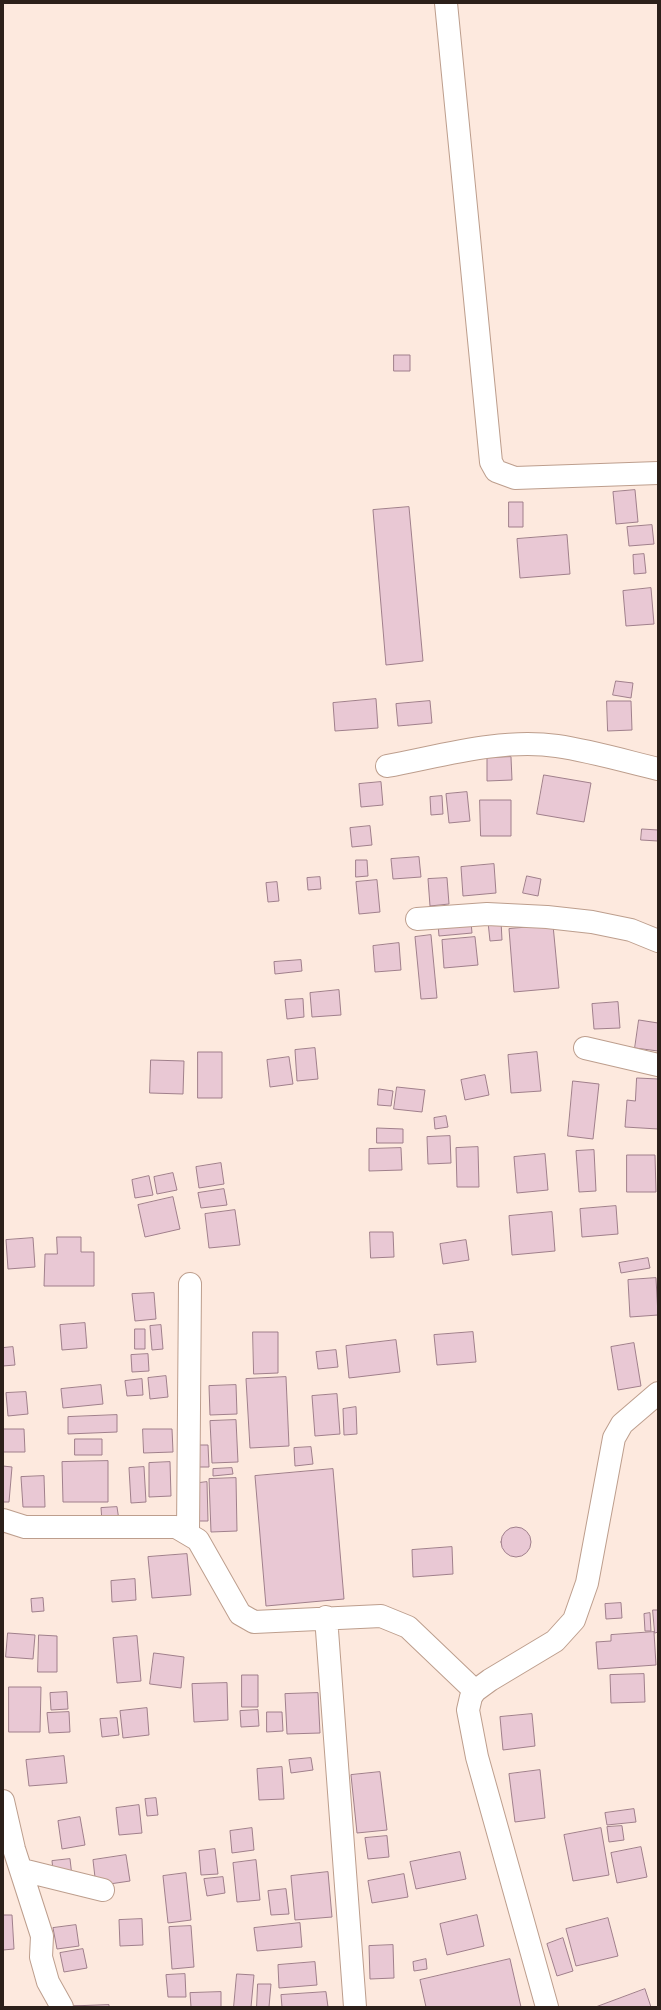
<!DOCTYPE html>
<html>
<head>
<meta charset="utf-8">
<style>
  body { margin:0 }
  #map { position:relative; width:661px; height:2010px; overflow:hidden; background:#fde9de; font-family:Barlow,sans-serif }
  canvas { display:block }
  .frame { position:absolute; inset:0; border:4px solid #2c201a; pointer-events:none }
</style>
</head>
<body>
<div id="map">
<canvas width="661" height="2010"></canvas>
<div class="frame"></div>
</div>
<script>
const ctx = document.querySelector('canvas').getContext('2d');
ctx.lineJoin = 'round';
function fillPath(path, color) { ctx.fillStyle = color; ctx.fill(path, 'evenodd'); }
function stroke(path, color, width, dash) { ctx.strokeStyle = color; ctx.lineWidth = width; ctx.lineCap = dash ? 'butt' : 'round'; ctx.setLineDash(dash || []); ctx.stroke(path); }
const building = new Path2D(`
  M394 355H410V371H394Z
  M635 490 638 522 616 524 613 492Z
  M509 502H523V527H509Z
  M409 507 423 661 386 665 373 510Z
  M652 525 654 544 629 546 627 527Z
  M567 535 570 574 520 578 517 539Z
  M644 554 646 573 634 574 633 555Z
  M651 588 654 624 626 626 623 591Z
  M616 681 633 683 631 698 613 695Z
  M376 699 378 728 335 731 333 703Z
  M430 701 432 723 398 726 396 704Z
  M607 701H631L632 730 608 731Z
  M511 757 512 780 487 781V758Z
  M544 775 591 783 584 822 537 814Z
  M381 782 383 805 361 807 359 784Z
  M467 792 470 821 449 823 446 794Z
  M442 796 443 814 431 815 430 797Z
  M480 800H511V836H481Z
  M370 826 372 845 352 847 350 828Z
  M642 829 658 830V841L641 840Z
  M419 857 421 877 393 879 391 859Z
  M356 860H367L368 876 356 877Z
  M494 864 496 893 463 896 461 867Z
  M527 876 541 879 538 896 523 893Z
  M320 877 321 889 308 890 307 878Z
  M447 878 449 904 430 906 428 879Z
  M377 880 380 912 359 914 356 882Z
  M277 882 279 901 268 902 266 883Z
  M501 921 502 940 490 941 488 922Z
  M471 922 472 933 439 936 438 924Z
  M553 925 559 988 514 992 509 929Z
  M431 935 437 998 421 999 415 937Z
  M475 937 478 965 444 968 442 940Z
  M399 943 401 970 375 972 373 946Z
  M301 960 302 971 275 974 274 962Z
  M339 990 341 1015 312 1017 310 993Z
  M303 999 304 1017 287 1019 285 1000Z
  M618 1002 620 1028 594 1029 592 1004Z
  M639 1020 658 1023V1051L635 1048Z
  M315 1048 318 1079 297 1081 295 1050Z
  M198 1052H222V1098H198Z
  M537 1052 541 1091 511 1093 508 1055Z
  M289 1057 293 1084 270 1087 267 1060Z
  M151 1060 184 1061 183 1094 150 1093Z
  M485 1075 489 1095 465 1100 461 1080Z
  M637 1078 658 1079V1129L625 1127 627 1100 635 1101Z
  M573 1081 599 1084 593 1139 568 1136Z
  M397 1087 425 1090 422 1112 394 1109Z
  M379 1089 393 1091 391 1106 378 1105Z
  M446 1116 448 1127 435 1129 434 1118Z
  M377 1128 403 1129V1143H377Z
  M450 1136 451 1163 428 1164 427 1137Z
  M478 1147 479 1187H457L456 1148Z
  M401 1148 402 1170 369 1171V1149Z
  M594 1150 596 1191 579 1192 576 1151Z
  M545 1154 548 1190 517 1193 514 1157Z
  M627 1155H655L656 1192H627Z
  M221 1163 224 1184 199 1188 196 1167Z
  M173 1173 177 1190 157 1194 154 1177Z
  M149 1176 153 1195 135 1198 132 1180Z
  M224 1189 227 1205 201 1208 198 1193Z
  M173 1197 180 1229 145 1237 138 1205Z
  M616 1206 618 1234 582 1237 580 1209Z
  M235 1210 240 1245 209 1248 205 1214Z
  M552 1212 555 1251 512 1255 509 1216Z
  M370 1232H393L394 1257 371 1258Z
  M57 1237H81V1252H94V1286H44L45 1254H57Z
  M33 1238 35 1267 8 1269 6 1240Z
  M466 1240 469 1260 443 1264 440 1244Z
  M648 1258 650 1268 621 1273 619 1263Z
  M656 1278 658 1315 630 1317 628 1280Z
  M154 1293 156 1319 135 1321 132 1294Z
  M85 1323 87 1348 62 1350 60 1325Z
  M161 1325 163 1349 152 1350 150 1326Z
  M135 1329H145V1349H135Z
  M253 1332H278V1373L254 1374Z
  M473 1332 476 1362 437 1365 434 1335Z
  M396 1340 400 1372 349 1378 346 1346Z
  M634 1343 641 1386 618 1390 611 1347Z
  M13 1347 15 1365 3 1366V1348Z
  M336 1350 338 1367 318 1369 316 1352Z
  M148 1354 149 1371 132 1372 131 1355Z
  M166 1376 168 1397 150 1399 148 1378Z
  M286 1377 289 1446 250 1448 246 1379Z
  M142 1379 143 1395 127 1396 125 1381Z
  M101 1385 103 1404 63 1408 61 1389Z
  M236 1385 237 1414 210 1415 209 1386Z
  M26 1392 28 1414 8 1416 6 1393Z
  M337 1394 340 1434 315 1436 312 1396Z
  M356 1407 357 1434 344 1435 343 1409Z
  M117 1415V1432L68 1434V1417Z
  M236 1420 238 1462 212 1463 210 1421Z
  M3 1429H24L25 1452H3Z
  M143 1429H172L173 1452 144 1453Z
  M75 1439H102V1455H75Z
  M196 1445H208L209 1467H197Z
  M311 1447 313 1464 295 1466 294 1448Z
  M108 1461V1502H63L62 1462Z
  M170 1462 171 1496 149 1497V1463Z
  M3 1466 12 1467 9 1502H3Z
  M144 1467 146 1502 131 1503 129 1468Z
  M232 1468 233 1474 213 1476V1469Z
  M333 1469 344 1599 266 1606 255 1476Z
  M44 1476 45 1507H23L21 1477Z
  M236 1478 237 1531 211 1532 209 1479Z
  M207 1482 208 1521H199V1483Z
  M117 1507 119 1520 102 1521 101 1508Z
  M501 1542a15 15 0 1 1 30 0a15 15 0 1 1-30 0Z
  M452 1547 453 1574 413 1577 412 1550Z
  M187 1554 191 1595 152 1598 148 1557Z
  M135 1579 136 1600 112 1602 111 1581Z
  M43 1598 44 1611 32 1612 31 1599Z
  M621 1603 622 1618 606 1619 605 1604Z
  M653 1610H658V1632L655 1633Z
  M650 1613 651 1631H645L644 1614Z
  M654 1632 656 1665 598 1669 596 1642 611 1641V1635Z
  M8 1633 35 1635 33 1659 6 1657Z
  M39 1635 57 1636V1672H38Z
  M137 1636 141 1681 117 1683 113 1638Z
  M154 1653 184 1657 181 1688 150 1684Z
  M644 1674 645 1702 611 1703 610 1675Z
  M242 1675H258V1707H242Z
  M227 1683 228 1720 194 1722 192 1684Z
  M9 1687H41L40 1732H9Z
  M67 1692 68 1709 51 1710 50 1693Z
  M318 1693 320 1733 287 1734 285 1694Z
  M147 1708 149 1735 123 1738 120 1711Z
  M258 1710 259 1726 241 1727 240 1711Z
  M69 1712 70 1732 49 1733 47 1713Z
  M267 1712H282L283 1731 267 1732Z
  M532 1714 535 1746 503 1750 500 1717Z
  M117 1718 119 1735 102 1737 100 1719Z
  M64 1756 67 1783 29 1786 26 1760Z
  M311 1758 313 1770 291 1773 289 1760Z
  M282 1767 284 1799 259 1800 257 1769Z
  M540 1770 545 1818 515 1822 509 1774Z
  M380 1772 387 1830 357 1833 351 1775Z
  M156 1798 158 1815 147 1816 145 1799Z
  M139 1805 142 1833 119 1835 116 1808Z
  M634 1809 636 1822 607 1825 605 1813Z
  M80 1817 85 1845 62 1849 58 1821Z
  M622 1826 624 1840 609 1842 607 1827Z
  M252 1828 254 1850 232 1853 230 1831Z
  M601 1828 609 1875 573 1881 564 1835Z
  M387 1836 389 1857 368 1859 365 1838Z
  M641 1847 647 1877 617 1883 611 1853Z
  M215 1849 218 1874 201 1875 199 1851Z
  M460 1852 466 1879 416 1889 410 1862Z
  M126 1855 130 1881 96 1886 93 1860Z
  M70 1859 72 1876 54 1878 52 1861Z
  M256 1860 260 1900 237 1902 233 1863Z
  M328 1872 332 1917 295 1920 291 1876Z
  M186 1873 191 1920 168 1923 163 1876Z
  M404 1874 408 1897 372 1903 368 1881Z
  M223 1877 225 1893 207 1896 204 1879Z
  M286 1889 289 1914 271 1915 268 1891Z
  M3 1915H12L14 1949 3 1950Z
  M477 1915 484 1946 447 1955 440 1924Z
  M608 1918 618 1956 576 1966 566 1929Z
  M142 1919 143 1945 120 1946 119 1920Z
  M300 1923 302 1947 257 1951 254 1928Z
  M76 1925 79 1946 57 1949 53 1928Z
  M191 1926 194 1967 172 1969 169 1927Z
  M563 1938 573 1971 557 1976 547 1944Z
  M393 1945 394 1978 370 1979 369 1946Z
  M83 1949 87 1968 64 1972 60 1953Z
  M426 1959 427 1969 414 1971 413 1962Z
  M510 1959 521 2007H426L420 1980Z
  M315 1962 317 1985 279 1988 278 1965Z
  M185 1974 186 1997H168L166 1975Z
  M237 1974 254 1975 251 2007H234Z
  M258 1984H271L269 2007H257Z
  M645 1989 651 2007H596Z
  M221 1992V2007H191L190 1993Z
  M326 1992 328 2007H282L281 1995Z
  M109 2005V2007L72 2006Z`);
const minor = new Path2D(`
  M446 3 491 462 496 471 515 478 658 473
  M387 766C441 756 501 738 557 746 591 751 625 761 658 769
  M417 919 487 914 547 917 592 922 631 930 658 941
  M585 1048 658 1065
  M3 1520 25 1527H176L198 1540 240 1614 254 1622 381 1616 408 1627 475 1691
  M188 1532 190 1284
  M326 1617 355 2007
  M3 1801 14 1849 42 1936 41 1957 48 1982 62 2007
  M22 1870 103 1890
  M547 2007 477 1757 468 1710 471 1697 475 1691 490 1680 555 1641 574 1620 587 1583 614 1438 622 1424 658 1393`);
fillPath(building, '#e9c8d4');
stroke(building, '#a07f8b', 1);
stroke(minor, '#bd9e8d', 24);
stroke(minor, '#fff', 22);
</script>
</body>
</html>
